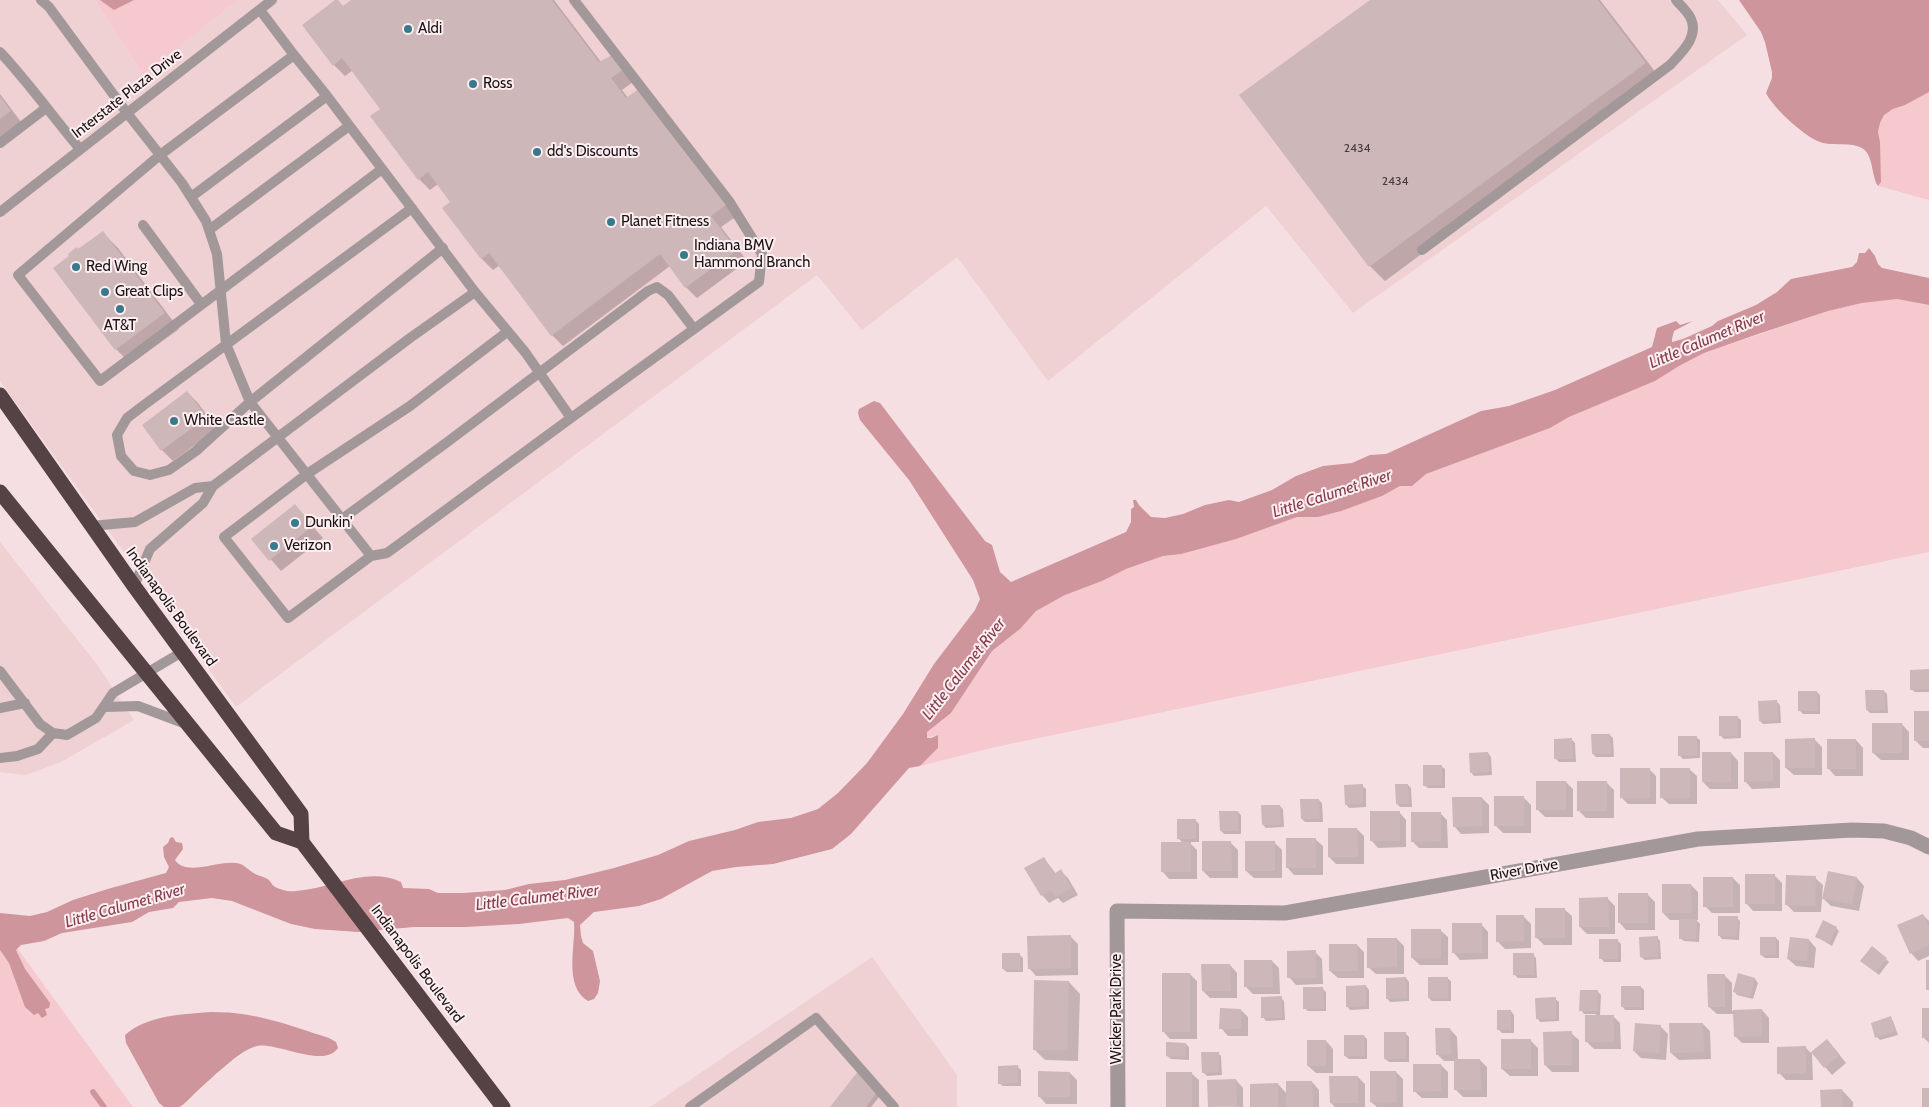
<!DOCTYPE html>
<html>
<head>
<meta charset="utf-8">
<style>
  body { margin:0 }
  canvas { display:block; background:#f6dfe2 }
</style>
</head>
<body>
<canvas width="1929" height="1107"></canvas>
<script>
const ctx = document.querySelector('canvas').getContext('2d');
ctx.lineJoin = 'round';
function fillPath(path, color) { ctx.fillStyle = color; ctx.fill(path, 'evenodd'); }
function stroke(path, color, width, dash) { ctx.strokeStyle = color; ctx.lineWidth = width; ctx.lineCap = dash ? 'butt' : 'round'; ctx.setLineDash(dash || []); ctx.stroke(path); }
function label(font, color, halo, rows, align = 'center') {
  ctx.font = font + ' Cabin,sans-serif'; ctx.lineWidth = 4; ctx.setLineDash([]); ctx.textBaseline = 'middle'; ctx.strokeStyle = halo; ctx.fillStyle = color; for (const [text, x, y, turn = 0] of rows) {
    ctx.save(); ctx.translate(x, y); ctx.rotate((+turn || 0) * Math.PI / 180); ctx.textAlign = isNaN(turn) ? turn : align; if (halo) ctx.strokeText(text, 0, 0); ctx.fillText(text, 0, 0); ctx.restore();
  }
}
const built = new Path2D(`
  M0 0H95L143 75 238 0H1718L1747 35 1353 313 1266 206 1048 381 957 257 862 330 817 275 236 707 0 381Z
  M0 542 99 667 134 720 61 762 26 775 0 772Z
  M872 957 957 1075V1107H650Z`);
const green = new Path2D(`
  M95 0H238L143 75Z
  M1929 92V200L1878 186 1881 182 1878 132 1880 123 1884 115 1893 109 1905 105Z
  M1897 299 1929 305V552L991 748 920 766 938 748V735L926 738 927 732 951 713 992 651 1020 629 1036 611 1065 595 1102 581 1126 569 1163 556 1181 554 1297 517H1318L1382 496 1400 486H1412L1426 474 1550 428 1569 417 1655 381 1679 366 1704 353 1828 311 1862 303Z
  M0 945 17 948 133 1107H0Z`);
const water = new Path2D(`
  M100 0H134L114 10Z
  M1739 0H1929V92L1905 105 1893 109 1884 115 1880 123 1878 132 1880 142 1881 182 1878 186C1871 176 1874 155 1862 148 1851 142 1835 146 1823 143 1808 140 1772 107 1766 93L1772 78V72L1765 42 1761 32Z
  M1869 248 1875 256 1878 264 1882 268 1929 278V305L1897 299 1862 303 1828 311 1758 334 1704 353 1679 366 1655 381 1569 417 1550 428 1426 474 1412 486H1400L1382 496 1341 511 1318 517H1297L1236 539 1181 554 1163 556 1126 569 1102 581 1065 595 1036 611 1020 629 992 651 951 713 927 732V738H931L938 735V748L920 766 909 768 851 834 832 849 773 864 736 867 712 871 661 899 639 906 594 912 580 925 581 936 583 943 593 951 600 981 598 993 594 999 588 1001C563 986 576 946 574 922L568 918 519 924 466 927H414L358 932 315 929 291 924 232 901 212 898 179 902 173 908 149 912 132 922 62 933 44 941 21 945 16 950 25 969 50 1003 49 1008 45 1009 47 1015 42 1018 38 1013 34 1015 25 1007 9 963 0 950V913L30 916 47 912 73 900 111 888 166 873 169 867 164 857 163 847 168 843 170 838 173 837 176 842 182 843 183 849 175 860C186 877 218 860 236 863 244 864 246 868 252 872 257 876 264 876 269 880 271 882 272 885 274 886 279 890 290 892 296 891 332 889 366 866 401 882L403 888 429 889 438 893H463L505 890 529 884 565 880 614 868 658 855 689 841 735 830 758 822 791 818 818 809 838 793 867 763 903 714 934 664 975 610 980 599 973 580 909 480 860 420 858 413 859 409 874 401 880 403 985 541 992 545 1000 572 1011 582 1126 532 1131 522V509L1134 507 1133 500H1136L1139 505 1151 517 1165 518 1183 514 1205 505 1229 500 1239 502 1272 490 1296 476 1323 466 1352 463 1370 455 1386 454 1481 411 1509 406 1555 390 1652 347 1657 328 1676 321 1680 325 1693 321 1674 331 1672 339V342L1683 339 1712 326 1718 321 1756 305 1777 292 1791 279 1852 267 1857 262 1859 253H1865Z
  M212 1012C257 1012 288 1025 329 1038L336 1042 338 1048C324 1069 277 1042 257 1046 240 1049 208 1082 194 1094 190 1098 184 1105 179 1107 175 1107 168 1107 164 1107L159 1103 126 1043 125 1035C148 1015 183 1014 212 1012Z`);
const shadow = new Path2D(`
  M354 0H554L601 62 612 57 633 82 622 90 628 98 737 216 721 227 747 261 697 298 686 287 670 266 563 346 552 335 500 265 493 270 482 259 444 208 452 202 438 184 430 190 419 179 382 109 353 70 345 76 334 65 344 7Z
  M1372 0H1600L1660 78 1385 281 1370 266 1241 96Z
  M0 94 21 122 0 138Z
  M103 233 118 248 179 329 131 364 116 349 55 268Z
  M187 392 198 403 217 429 173 461 162 450Z
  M295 506 323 538 281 571 253 539Z
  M1929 671V692H1915L1911 689Z
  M1884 691 1887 694 1888 713H1870L1867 710Z
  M1817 692 1820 695V714H1803L1800 711Z
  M1777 702 1780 705 1781 723 1763 724 1760 721Z
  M1929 712V748H1923L1916 741Z
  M1737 717 1741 720V738L1724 739 1721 736Z
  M1902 724 1909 732V760H1881L1873 753Z
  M1610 735 1613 738 1614 757H1596L1593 754Z
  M1696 737 1700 740V758L1683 759 1680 756Z
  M1572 740 1575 743 1576 762H1559L1555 758Z
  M1815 740 1822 747V775H1794L1786 768Z
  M1856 740 1863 748V776H1835L1828 768Z
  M1488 753 1491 757 1492 775 1474 776 1471 772Z
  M1731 753 1738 761V789H1710L1703 782Z
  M1773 753 1780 760V788L1752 789 1745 781Z
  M1441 766 1445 769V788H1428L1424 785Z
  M1649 769 1656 776V804H1628L1621 797Z
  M1689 769 1697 776V804H1669L1661 797Z
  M1566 782 1573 789V817H1545L1538 810Z
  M1607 783 1614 790V818H1586L1579 811Z
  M1408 785 1411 788 1412 807H1400L1397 804Z
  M1362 786 1366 789V807L1349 808 1346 804Z
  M1523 797 1531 805V833H1503L1495 825Z
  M1482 798 1489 805V833L1461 834 1454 826Z
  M1319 800 1322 803 1323 822H1305L1302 819Z
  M1280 806 1283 809 1284 827 1266 828 1263 825Z
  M1238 812 1241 815V834H1224L1221 831Z
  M1399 812 1406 820V847L1378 848 1371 840Z
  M1440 813 1447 820 1448 848H1419L1412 841Z
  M1195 820 1199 824V842H1189L1197 850V879H1169L1162 871 1183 843 1179 839Z
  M1357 829 1364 836V864H1336L1329 857Z
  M1315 839 1323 846V875H1294L1287 867Z
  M1231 843 1238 850V878H1210L1203 871Z
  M1275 843 1282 850V878H1254L1246 871Z
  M1044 858 1056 874 1061 871 1068 878 1078 895 1063 903 1058 898 1049 903 1042 895Z
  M1774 875 1782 883V911H1753L1746 903Z
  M1733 878 1740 885V913H1712L1705 906Z
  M1815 878 1823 885 1821 912H1794L1786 904Z
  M1857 878 1864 886 1859 911 1831 906 1824 899Z
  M1691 885 1698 892V920H1696L1700 924 1699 942 1684 941 1680 938 1681 920H1670L1663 913Z
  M1647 894 1655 902V930H1626L1619 922Z
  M1608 899 1615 906V934H1587L1580 927Z
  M1564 909 1572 916V945H1544L1536 937Z
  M1923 915 1929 921V956L1918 961 1911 953Z
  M1523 916 1531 924V948L1505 949 1497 941Z
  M1737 918 1740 921 1739 940 1722 939 1719 935Z
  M1481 924 1488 932V959L1460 960 1453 952Z
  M1836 928 1839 931 1832 946 1817 937Z
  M1440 930 1448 937V965H1420L1412 958Z
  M1070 936 1078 944V975L1036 976 1029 968Z
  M1657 937 1660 941 1661 959 1645 960 1641 957Z
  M1776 938 1779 941V958H1765L1761 955Z
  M1397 939 1404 946V974H1376L1368 967Z
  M1617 940 1621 944V962H1604L1601 958Z
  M1809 940 1816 948 1814 968 1796 966 1788 959Z
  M1357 945 1364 952V978H1338L1330 971Z
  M1315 952 1322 959 1323 984 1296 985 1289 977Z
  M1020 955 1023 958V972H1007L1003 969Z
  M1533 955 1536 958 1537 978H1518L1514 974Z
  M1886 959 1889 962 1879 975 1865 964Z
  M1272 961 1279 968 1280 994H1253L1246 987Z
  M1230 965 1237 973V998H1210L1203 991Z
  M1190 974 1197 981V1039H1170L1163 1031Z
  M1739 974 1755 979 1758 983 1753 999 1737 995 1734 991Z
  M1724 975 1732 983V1011L1762 1010 1769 1018V1043H1742L1735 1036V1014H1717L1709 1007Z
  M1406 978 1409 982V1001L1390 1002 1387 998Z
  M1447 978 1451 981V1001H1432L1429 998Z
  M1069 982 1080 994 1078 1061 1045 1060 1034 1049Z
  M1366 986 1369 990V1009L1350 1010 1347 1006Z
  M1641 987 1644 990V1010H1625L1622 1006Z
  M1323 989 1326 992V1011H1308L1304 1008Z
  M1597 991 1601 995 1600 1016H1613L1620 1023 1621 1049H1594L1587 1042 1596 1014H1584L1581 1010Z
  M1281 998 1284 1001 1285 1020 1266 1021 1263 1017Z
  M1555 999 1559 1002V1021L1540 1022 1537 1018Z
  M1241 1010 1248 1017V1036H1228L1221 1028Z
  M1929 1010V1043L1923 1037Z
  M1511 1011 1514 1015V1033H1502L1498 1029Z
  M1890 1018 1893 1021 1898 1035 1880 1040 1877 1037Z
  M1703 1024 1710 1031 1711 1059 1679 1060 1671 1053Z
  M1660 1026 1668 1034 1666 1060 1641 1058 1634 1051Z
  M1450 1029 1457 1037 1458 1060H1480L1487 1067V1097H1463L1455 1089V1061H1444L1437 1054Z
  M1571 1033 1579 1040V1072H1552L1545 1065Z
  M1406 1034 1409 1037V1062H1389L1385 1059Z
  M1364 1036 1367 1039V1059H1349L1345 1056Z
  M1326 1041 1333 1049V1073H1316L1308 1066Z
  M1531 1041 1538 1048V1076H1510L1502 1069Z
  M1186 1044 1189 1047V1060L1171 1059 1167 1056Z
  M1805 1047 1811 1053 1812 1052 1813 1080H1786L1779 1073Z
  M1834 1048 1846 1063 1832 1075 1812 1052Z
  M1218 1053 1221 1056 1222 1075 1207 1076 1203 1072Z
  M1441 1065 1448 1072V1098H1422L1414 1091Z
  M1017 1066 1021 1070V1086H1003L999 1083Z
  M859 1072 880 1096 871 1107H832Z
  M1396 1072 1403 1079V1107H1377L1371 1102Z
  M1070 1073 1077 1080V1104H1046L1039 1096Z
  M1191 1073 1199 1080V1107H1167Z
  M1358 1077 1365 1084V1107H1335L1331 1103Z
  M1236 1080 1243 1088V1107L1209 1106Z
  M1312 1082 1319 1090V1107H1251L1278 1084 1287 1094Z
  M1842 1090 1853 1102V1107H1822Z`);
const stream = new Path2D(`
  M93 1092 104 1107`);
const building = new Path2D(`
  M335 0H338L343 6 351 0H552L599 62 612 55 623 70 611 78 626 98 640 88 727 204 711 216 737 250 685 288 660 254 551 336 489 253 481 259 442 208 450 202 428 172 418 180 370 116 380 109 342 58 333 66 302 25Z
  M1370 0H1598L1646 63 1369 267 1239 95Z
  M0 96 11 111 0 119Z
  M103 231 165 313 115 350 53 268 69 256 68 254 77 247 78 249Z
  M187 391 207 417 161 451 142 425Z
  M295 504 313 526 269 561 251 539Z
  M1929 669V689L1910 690V670Z
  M1865 690H1884L1885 710H1866Z
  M1798 691H1817L1818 711H1798Z
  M1777 700 1778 720 1759 721 1758 701Z
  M1914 711H1929V741H1914Z
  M1719 716H1738V736H1719Z
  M1872 723H1902V753H1872Z
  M1591 734H1610L1611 754H1592Z
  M1678 736H1697V756H1678Z
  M1572 738 1573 759H1554V739Z
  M1815 738V768H1785V739Z
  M1827 739H1856V769H1827Z
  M1488 752 1489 772 1470 773 1469 753Z
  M1702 752H1731V782H1702Z
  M1744 752H1773V781L1744 782Z
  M1423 765H1442V785L1423 786Z
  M1620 768H1650V798H1620Z
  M1660 768H1690V798H1660Z
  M1536 781H1566V810H1536Z
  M1577 781H1607V811H1577Z
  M1363 784V804L1345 805 1344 785Z
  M1395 784H1408L1409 804H1396Z
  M1494 796H1524V826H1494Z
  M1452 797H1482V826L1453 827Z
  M1300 799H1319L1320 819H1301Z
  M1261 805H1280L1281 825H1262Z
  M1219 811H1238V831H1220Z
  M1370 811H1400V841H1370Z
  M1411 812H1441V841L1411 842Z
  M1177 819H1196V839H1177Z
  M1328 828H1357L1358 857H1328Z
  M1286 838H1316V868H1286Z
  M1202 841H1231L1232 871H1202Z
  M1245 841H1275V871H1245Z
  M1161 842H1191V872H1161Z
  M1044 857 1054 874 1061 869 1071 888 1055 897 1051 890 1041 896 1024 868Z
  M1828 871 1857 877 1852 904 1822 899Z
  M1745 874H1775V904H1745Z
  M1786 875 1816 876 1815 906 1785 905Z
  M1703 877H1733V907H1703Z
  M1662 884H1691L1692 913H1662Z
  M1618 893H1648V923H1618Z
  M1608 897 1609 927H1579V898Z
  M1535 908H1565V938H1535Z
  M1923 914 1929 927V945L1910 954 1897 925Z
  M1496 915H1524V941L1496 942Z
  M1718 916H1738L1737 937 1718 936Z
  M1679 919H1697L1696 939H1679Z
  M1823 920 1837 927 1829 943 1815 937Z
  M1452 923H1482V953H1452Z
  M1411 929H1441V958H1411Z
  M1071 935V968L1028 969 1027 936Z
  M1658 936V957H1640L1639 937Z
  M1760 937H1776V955H1760Z
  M1790 937 1809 939 1807 961 1787 959Z
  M1367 938H1397V967L1367 968Z
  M1599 939H1618V959H1599Z
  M1329 944H1357L1358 971H1329Z
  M1872 946 1887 958 1875 972 1860 961Z
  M1316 950V978H1287V951Z
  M1002 953H1020V970L1002 969Z
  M1513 953H1534V975H1513Z
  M1244 960H1272L1273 987H1244Z
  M1926 960H1929V990H1926Z
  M1201 964H1230L1231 991H1202Z
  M1162 973H1190V1032H1162Z
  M1738 973 1755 978 1750 997 1733 992Z
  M1707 974H1725V1007H1708Z
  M1406 977 1407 998 1386 999V978Z
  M1428 977H1448V998H1428Z
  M1034 980 1069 981 1067 1050H1033Z
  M1366 985V1006L1346 1007V986Z
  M1621 986H1641V1007H1621Z
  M1303 987H1323L1324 1009H1303Z
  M1580 990H1598L1597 1011H1579Z
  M1282 996V1018H1261V997Z
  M1556 997V1019H1536L1535 998Z
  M1220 1008 1241 1009V1029H1219Z
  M1922 1008H1929V1038H1922Z
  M1762 1009V1036L1734 1037 1733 1010Z
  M1497 1010H1511V1030H1497Z
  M1585 1015H1614V1042H1585Z
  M1891 1016 1895 1031 1875 1038 1871 1023Z
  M1635 1023 1661 1025 1659 1053 1633 1051Z
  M1669 1023H1703L1704 1052 1670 1053Z
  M1435 1028H1450L1451 1054 1436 1055Z
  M1572 1031V1065H1544L1543 1032Z
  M1384 1032H1406V1059H1384Z
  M1344 1035H1364L1365 1056H1344Z
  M1501 1039H1531V1069H1501Z
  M1827 1039 1840 1055 1824 1068 1811 1052Z
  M1307 1040H1326V1066H1307Z
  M1166 1042 1186 1043V1057L1166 1056Z
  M1806 1046V1073L1777 1074V1047Z
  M1201 1052H1219V1072L1202 1073Z
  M1454 1059H1480L1481 1090H1454Z
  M1413 1064H1441V1091L1413 1092Z
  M1018 1065V1083L998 1084V1066Z
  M859 1070 877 1092 866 1107H830Z
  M1038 1071 1070 1072V1097H1038Z
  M1370 1071H1396L1397 1102H1370Z
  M1166 1072H1192V1107H1166Z
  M1329 1076H1358V1103H1330Z
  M1236 1079 1237 1106 1208 1107 1207 1080Z
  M1286 1081H1312L1313 1107H1286Z
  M1278 1083V1107H1250V1084Z
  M1922 1088H1929V1107H1922Z
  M1842 1089 1843 1107H1821L1820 1090Z`);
const lane = new Path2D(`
  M41 0 49 7 127 113 182 183 206 221 217 254 226 344 250 402 371 556 387 553 571 418 525 352 475 292 410 338 213 486 203 503 150 549 134 586
  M260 10 294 55
  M0 52C29 83 53 117 80 149
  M0 143 46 108
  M382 169 100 381 18 275 160 155 294 55 327 96 475 292
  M191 197 327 96
  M412 208 144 405 127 418 117 435 121 456 134 471 150 475 169 470 196 451 250 402 443 248
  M0 212 272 0
  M143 225 201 304
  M209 230 349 126
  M1422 250 1670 65C1681 53 1699 37 1691 19 1689 13 1681 6 1676 0
  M571 418 759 282 762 254 729 201 574 0
  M342 519 446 443 648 291 657 287 668 295 694 329
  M91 526 135 522 195 488 213 486
  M371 556 288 618 224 537 307 474 410 406 507 332
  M0 671 40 724 53 733 67 735 96 718 113 693 182 652
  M106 707 138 706 186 724
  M0 708 25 703
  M0 758 17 756 38 749 53 733
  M690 1107 816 1018 894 1107`);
const street = new Path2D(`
  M1118 1107 1117 911 1285 913 1698 839 1852 830 1884 831 1911 838 1929 847`);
const highway = new Path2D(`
  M0 395 134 586 301 814 302 842 503 1107
  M0 492 276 833 302 842`);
const markers = [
  [408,29,5,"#38798b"],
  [473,84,5,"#38798b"],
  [537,152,5,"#38798b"],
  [611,222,5,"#38798b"],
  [684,255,5,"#38798b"],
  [76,267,5,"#38798b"],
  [105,292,5,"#38798b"],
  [120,309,5,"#38798b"],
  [174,421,5,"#38798b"],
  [295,523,5,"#38798b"],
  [274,546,5,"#38798b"]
];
const numberNames = [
  ["2434",1357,148],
  ["2434",1395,181]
];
const poiNames = [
  ["Aldi",418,29],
  ["Ross",483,84],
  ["dd's Discounts",547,152],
  ["Planet Fitness",621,222],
  ["Indiana BMV",694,246],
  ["Hammond Branch",694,263],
  ["Red Wing",86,267],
  ["Great Clips",115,292],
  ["AT&T",120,326,"center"],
  ["White Castle",184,421],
  ["Dunkin'",305,523],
  ["Verizon",284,546]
];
const streetNames = [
  ["Interstate Plaza Drive",127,94,-38],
  ["Indianapolis Boulevard",171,607,54],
  ["River Drive",1524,870,-10],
  ["Indianapolis Boulevard",417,964,53],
  ["Wicker Park Drive",1117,1009,-90]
];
const waterNames = [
  ["Little Calumet River",1707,340,-23],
  ["Little Calumet River",1332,494,-18],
  ["Little Calumet River",964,669,-52],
  ["Little Calumet River",537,898,-7],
  ["Little Calumet River",125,906,-16]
];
fillPath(built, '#efd0d3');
fillPath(green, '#f5c9ce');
fillPath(water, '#ce959d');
fillPath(shadow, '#0003');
stroke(stream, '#ce959d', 5.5);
fillPath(building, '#cdb7b9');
stroke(lane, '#a29899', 10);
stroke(street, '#a29899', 15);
stroke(highway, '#554245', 15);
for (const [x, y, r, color] of markers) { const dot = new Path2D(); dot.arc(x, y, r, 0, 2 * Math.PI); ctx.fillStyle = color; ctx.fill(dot); stroke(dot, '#fdeff1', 2); }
label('12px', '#483c3d', null, numberNames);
label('15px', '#1b1314', '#fdeff1', poiNames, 'left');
label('15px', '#1b1314', '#fdeff1', streetNames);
label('italic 16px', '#853d4c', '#fdeff1', waterNames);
</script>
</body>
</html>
